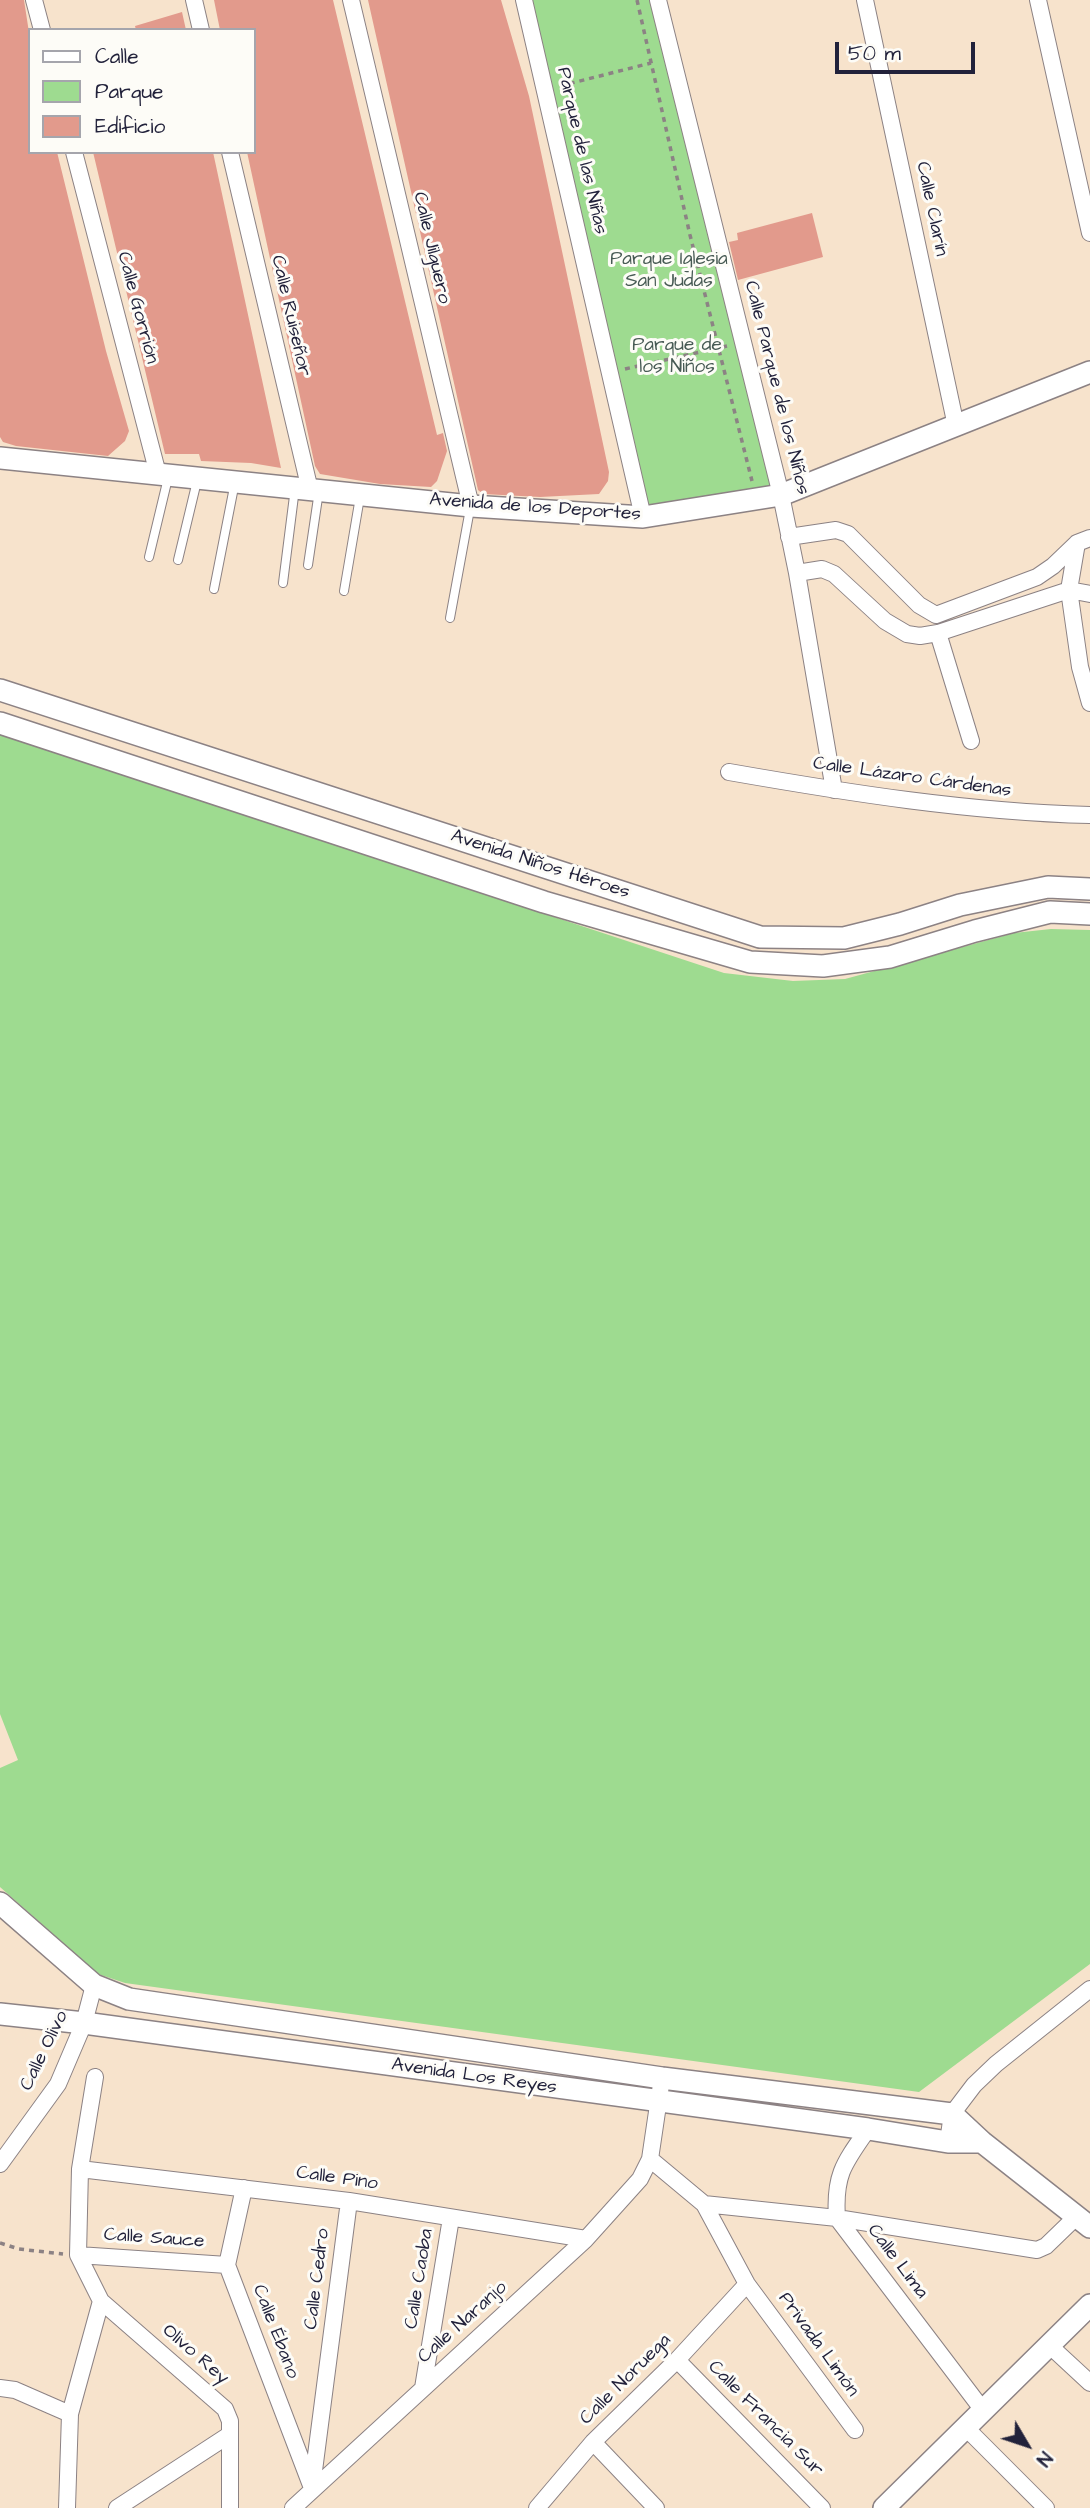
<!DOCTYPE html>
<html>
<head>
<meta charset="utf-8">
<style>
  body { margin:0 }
  #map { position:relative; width:1090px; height:2508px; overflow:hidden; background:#f7e3cc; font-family:"Architects Daughter",sans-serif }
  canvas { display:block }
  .legend { position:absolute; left:28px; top:28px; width:228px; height:126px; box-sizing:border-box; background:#fdfcf7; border:2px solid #a5a5ac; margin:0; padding:9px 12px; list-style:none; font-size:21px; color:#22223b }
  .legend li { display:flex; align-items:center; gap:14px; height:35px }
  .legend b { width:35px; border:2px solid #a5a5ac }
  .north { position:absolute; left:992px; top:2410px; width:70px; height:70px; -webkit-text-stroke:5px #fdfcf7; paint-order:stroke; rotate:129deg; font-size:19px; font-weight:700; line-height:28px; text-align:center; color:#22223b }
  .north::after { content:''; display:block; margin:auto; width:24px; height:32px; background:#22223b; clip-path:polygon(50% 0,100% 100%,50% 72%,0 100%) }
  .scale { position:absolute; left:835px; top:42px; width:140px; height:32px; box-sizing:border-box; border:4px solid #22223b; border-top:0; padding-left:9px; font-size:21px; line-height:24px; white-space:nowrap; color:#22223b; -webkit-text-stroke:5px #fdfcf7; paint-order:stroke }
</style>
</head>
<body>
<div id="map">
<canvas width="1090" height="2508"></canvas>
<ul class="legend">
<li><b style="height:9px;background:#fff"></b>Calle</li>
<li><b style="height:19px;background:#9edb90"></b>Parque</li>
<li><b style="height:19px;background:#e29a8c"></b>Edificio</li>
</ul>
<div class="north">N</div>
<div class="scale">50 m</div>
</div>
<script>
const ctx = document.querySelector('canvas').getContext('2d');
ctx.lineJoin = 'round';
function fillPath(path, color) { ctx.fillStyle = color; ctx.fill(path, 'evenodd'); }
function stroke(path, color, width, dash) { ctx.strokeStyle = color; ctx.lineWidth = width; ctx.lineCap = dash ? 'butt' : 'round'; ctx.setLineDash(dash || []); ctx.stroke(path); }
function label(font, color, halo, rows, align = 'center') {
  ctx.font = font + ' "Architects Daughter",sans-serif'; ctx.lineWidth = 6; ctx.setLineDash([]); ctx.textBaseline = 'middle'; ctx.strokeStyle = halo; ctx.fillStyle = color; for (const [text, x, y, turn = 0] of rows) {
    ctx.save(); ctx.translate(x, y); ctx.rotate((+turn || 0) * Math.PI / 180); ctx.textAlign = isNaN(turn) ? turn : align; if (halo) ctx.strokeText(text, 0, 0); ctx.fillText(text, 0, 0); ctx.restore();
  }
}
const green = new Path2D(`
  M525 0H658L778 493 646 512Z
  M0 734 724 973 793 981 845 979 1014 933 1051 929 1090 930V1964L919 2092 125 1983 98 1974 0 1887V1768L18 1760 0 1714Z`);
const building = new Path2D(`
  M0 0H24L30 39V152H57L106 351 129 431 125 441 108 456 16 446 3 442 0 437Z
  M214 0H333L437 435 443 433 447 451 437 481 431 487 380 484 320 474 315 466 247 152H254V30H220Z
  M368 0H501L529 96 609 472 608 481 599 494 540 497 483 494 478 490Z
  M182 12 186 30H136L135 26Z
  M93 152H213L281 468 251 463 201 461 199 454H165Z
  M812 213 823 257 738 280 729 242 738 240 737 233Z`);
const path = new Path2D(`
  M637 0 690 235 752 481
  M560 86 651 63
  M625 369 727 346
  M0 2243 19 2249 63 2254`);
const lane = new Path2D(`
  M149 557 168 478
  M178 560 197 481
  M308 565 319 491
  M283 583 295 488
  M214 589 235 482
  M344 591 360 497
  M450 618 470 509`);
const street = new Path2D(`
  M34 0 42 30
  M194 0 201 30
  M351 0 471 506
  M524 0 643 517
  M658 0 781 495 797 573 834 790
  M865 0 956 426
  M1038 0 1090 233
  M74 152 158 474
  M230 152 310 490
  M789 537 836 530 848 534 919 605 936 615 1037 577 1053 566 1077 543
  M1090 538 1077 543 1069 590 1080 667 1090 703
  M797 573 822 569 834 574 885 621 907 634 920 636 938 633 1069 590 1090 594
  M938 633 971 741
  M729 772C849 793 969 812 1090 815
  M95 2077 80 2169 78 2255 101 2301 225 2409 230 2421V2508
  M662 2078 650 2159 704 2204 747 2284 855 2430
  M868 2129C844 2163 834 2175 837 2218L982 2409
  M948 2142 952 2114 974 2085 996 2064 1090 1989
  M0 2164 58 2084 84 2023 94 1985
  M80 2169 349 2201 586 2239
  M244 2188 227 2265 312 2488
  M704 2204 837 2218 1037 2250 1046 2246 1076 2217
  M78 2255 227 2265
  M1049 2345 1090 2383
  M677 2360 822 2508
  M0 2388 15 2390 70 2414
  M423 2388 451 2218
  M965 2427 1046 2508
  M593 2442 656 2508
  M312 2486 349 2201
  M67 2508 70 2414 101 2301
  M117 2508 229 2435
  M293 2508 586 2239 640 2179 650 2159
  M537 2508 593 2442 677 2360 747 2284`);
const secondary = new Path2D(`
  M0 458 471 506 643 517 781 495 1090 372
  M0 690 760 937 844 938 900 924 960 905 1048 887 1090 889
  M0 723 544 902 750 962 823 966 890 957 975 931 1050 912 1090 914
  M0 1903 94 1985 129 1999 662 2078 952 2114 982 2142 1090 2227
  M0 2014 84 2023 868 2129 948 2142H982
  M884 2508 1090 2305`);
const streetNames = [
  ["Parque de las Niñas",581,151,77],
  ["Calle Clarín",931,209,78],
  ["Calle Jilguero",431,248,77],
  ["Calle Gorrión",137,308,75],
  ["Calle Ruiseñor",290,316,77],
  ["Calle Parque de los Niños",776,388,76],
  ["Avenida de los Deportes",535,508,4],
  ["Calle Lázaro Cárdenas",912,778,8],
  ["Avenida Niños Héroes",540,865,18],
  ["Calle Olivo",45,2051,-64],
  ["Avenida Los Reyes",474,2077,8],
  ["Calle Pino",337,2179,8],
  ["Calle Sauce",154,2239,4],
  ["Calle Lima",897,2262,53],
  ["Calle Cedro",318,2279,-83],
  ["Calle Caoba",420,2279,-81],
  ["Calle Naranjo",463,2323,-42],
  ["Calle Ébano",275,2332,69],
  ["Privada Limón",818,2345,54],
  ["Olivo Rey",195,2355,41],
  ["Calle Noruega",626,2380,-45],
  ["Calle Francia Sur",765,2419,45]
];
const parkNames = [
  ["Parque Iglesia",669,260],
  ["San Judas",669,282],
  ["Parque de",677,346],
  ["los Niños",677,368]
];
fillPath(green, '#9edb90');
fillPath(building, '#e29a8c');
stroke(lane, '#8c8284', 10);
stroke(street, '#8c8284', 18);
stroke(secondary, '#8c8284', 24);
stroke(path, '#8c8284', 3.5, [5, 5]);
stroke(lane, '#fff', 8);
stroke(street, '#fff', 16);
stroke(secondary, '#fff', 21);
label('19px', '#22223b', '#fdfcf7', streetNames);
label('19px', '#475a54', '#fdfcf7', parkNames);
</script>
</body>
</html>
